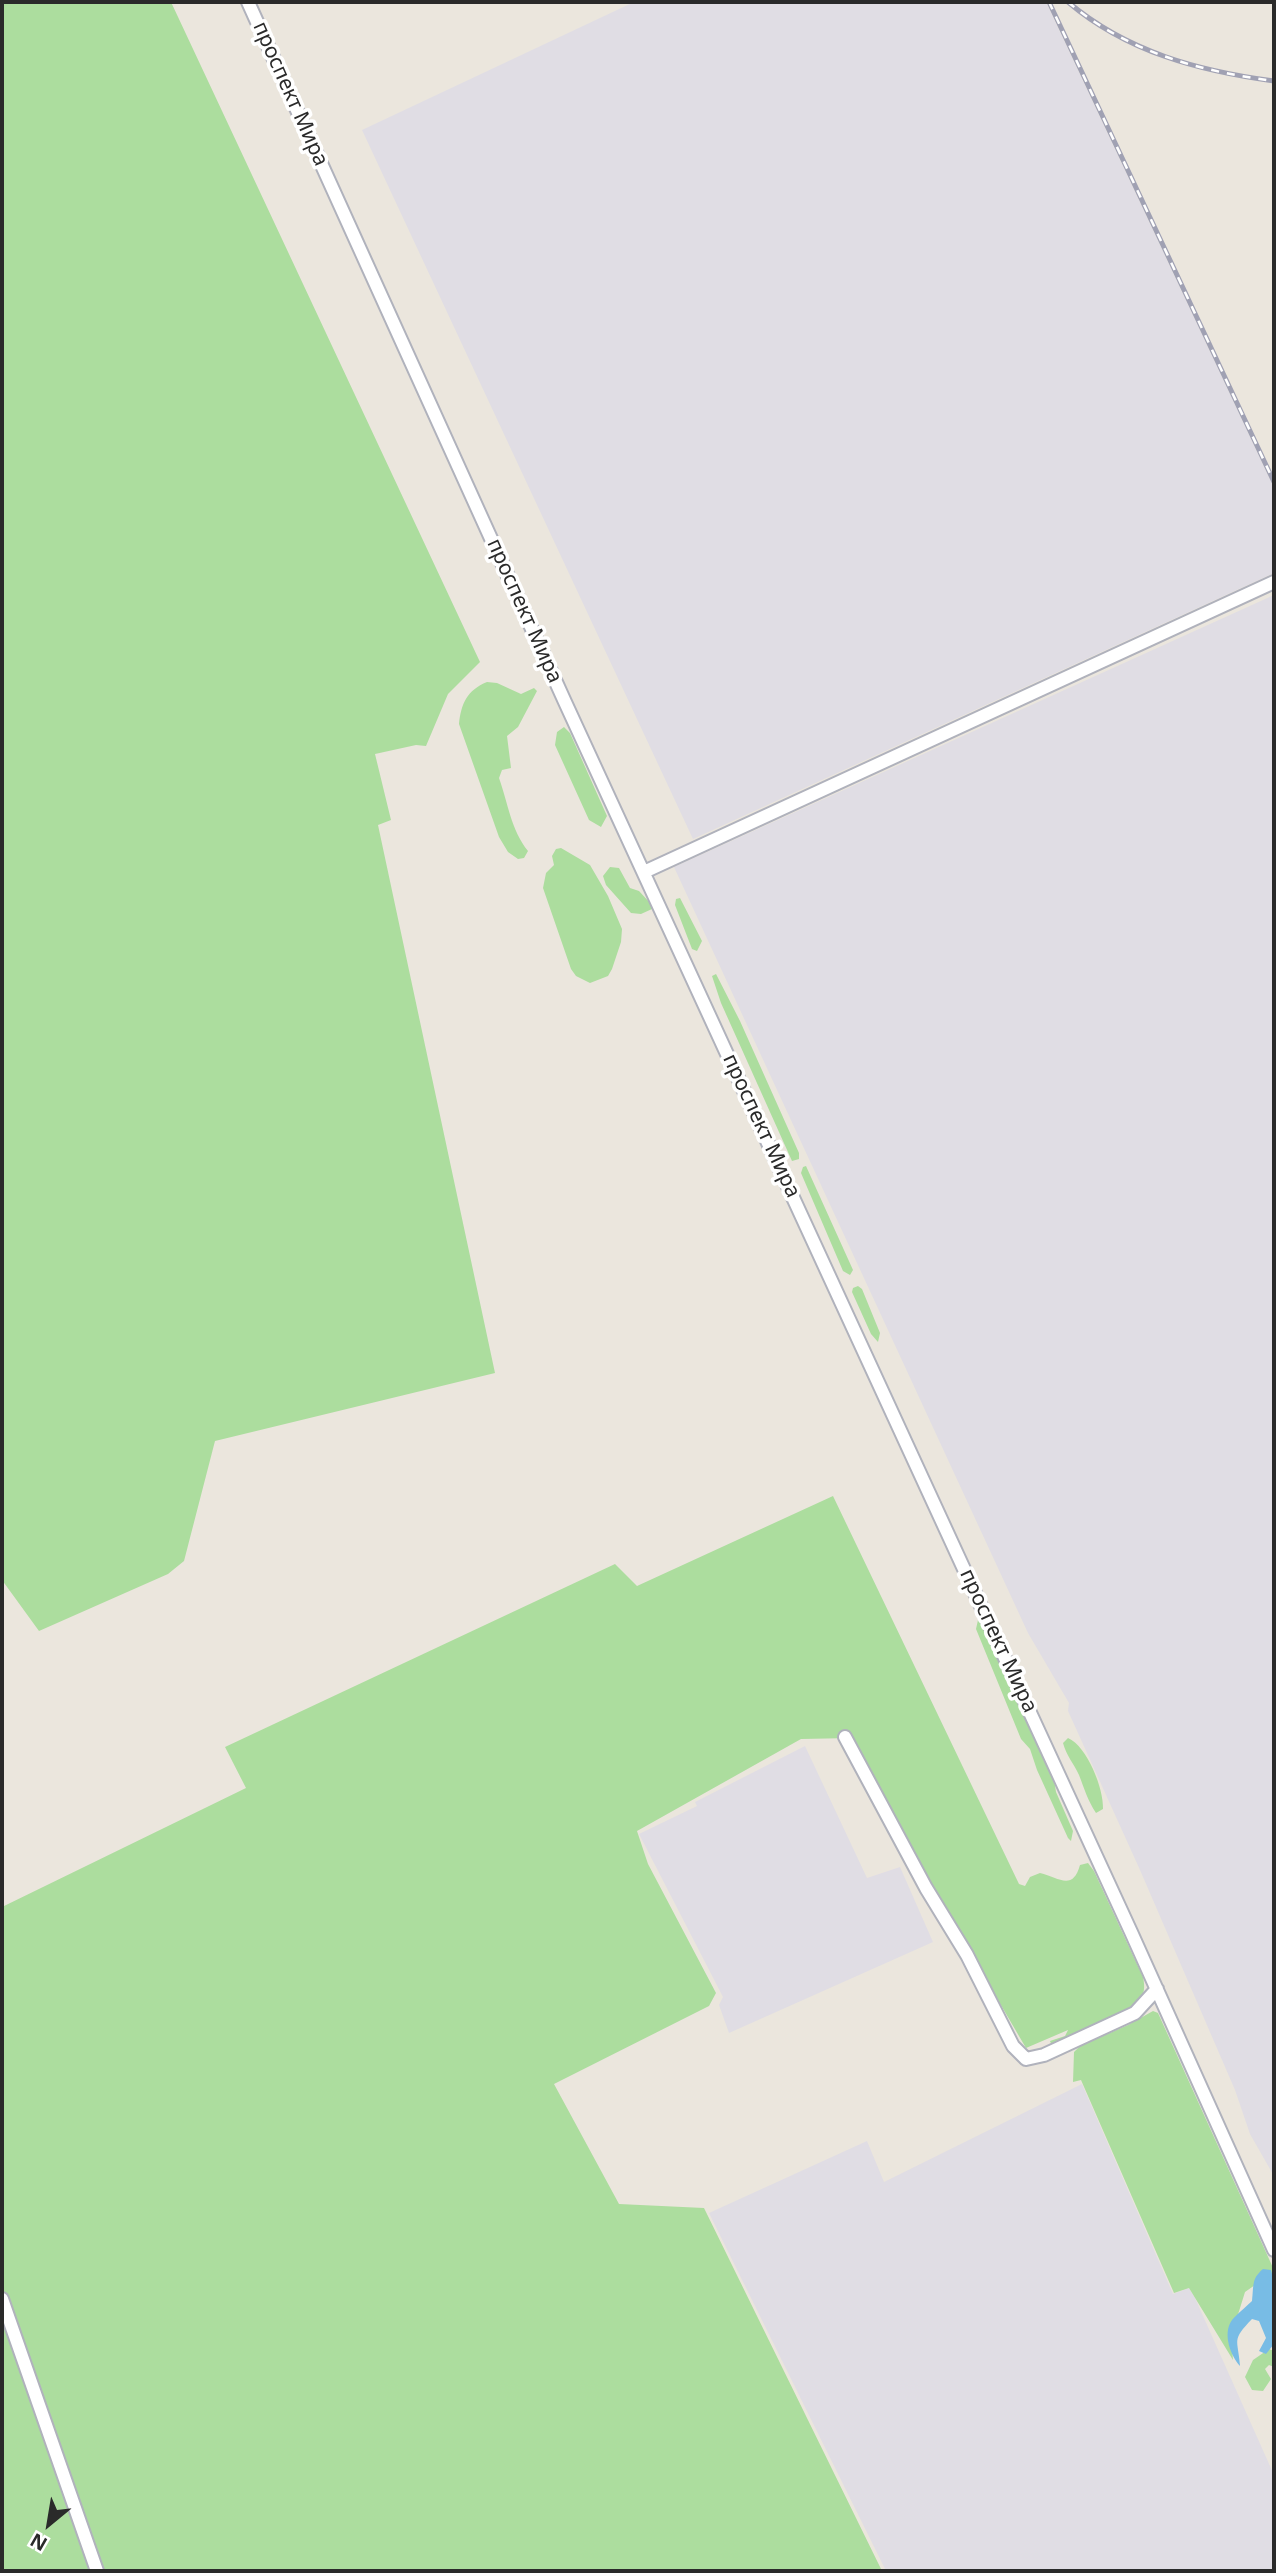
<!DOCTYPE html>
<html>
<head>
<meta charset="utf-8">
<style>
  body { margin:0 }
  #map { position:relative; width:1276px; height:2573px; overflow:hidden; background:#ebe6dd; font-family:"Noto Sans",sans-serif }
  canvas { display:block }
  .frame { position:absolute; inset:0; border:4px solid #2a2a2a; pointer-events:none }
  .north { position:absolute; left:14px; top:2489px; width:70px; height:70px; -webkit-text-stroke:5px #fff; paint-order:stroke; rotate:210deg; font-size:19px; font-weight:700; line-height:28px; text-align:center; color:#2a2a2a }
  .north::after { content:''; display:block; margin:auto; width:24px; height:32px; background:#2a2a2a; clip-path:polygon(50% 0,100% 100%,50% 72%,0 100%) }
</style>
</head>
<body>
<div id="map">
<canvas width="1276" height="2573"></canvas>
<div class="frame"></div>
<div class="north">N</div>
</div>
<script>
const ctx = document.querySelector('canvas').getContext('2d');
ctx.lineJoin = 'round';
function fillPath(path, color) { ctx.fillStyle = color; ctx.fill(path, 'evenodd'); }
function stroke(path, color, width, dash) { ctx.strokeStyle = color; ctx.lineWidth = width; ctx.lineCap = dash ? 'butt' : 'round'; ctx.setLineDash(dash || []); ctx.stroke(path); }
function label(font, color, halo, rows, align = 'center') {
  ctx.font = font + ' "Noto Sans",sans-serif'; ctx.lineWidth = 7; ctx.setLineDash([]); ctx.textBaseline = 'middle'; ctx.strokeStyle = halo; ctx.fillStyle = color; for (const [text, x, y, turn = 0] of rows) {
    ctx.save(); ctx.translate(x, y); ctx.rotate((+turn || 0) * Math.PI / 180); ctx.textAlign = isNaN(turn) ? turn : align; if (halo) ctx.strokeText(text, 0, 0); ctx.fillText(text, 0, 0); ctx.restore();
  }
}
const industrial = new Path2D(`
  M634 2H1046L1274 488V573L693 839 362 130Z
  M1274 595V2176L1250 2134 1235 2090 1140 1870 1068 1711 1069 1703 1028 1633 674 867Z
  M805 1746 867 1878 900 1867 933 1942 729 2033 719 2005 723 1997 639 1834 697 1806 695 1802Z
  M1082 2084 1173 2294 1189 2288 1195 2298 1274 2475V2571H886L709 2213 867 2141 884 2182Z`);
const green = new Path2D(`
  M2 2H171L480 662 448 694 426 746 416 745 375 754 391 820 378 825 495 1373 215 1441 184 1561 168 1574 39 1631 2 1580Z
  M487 682 497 683 521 694 534 688 537 691 518 727 507 736 511 768 502 770 499 778C508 803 511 830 528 851L524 858 518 859 508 852 499 837 459 724C461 704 467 690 487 682Z
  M564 727 570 733 607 816 601 827 589 820 555 745 557 732Z
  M561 848 590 865 608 896 622 929 621 942 612 969 608 976 590 983 576 976 571 969 543 888 546 873 554 865 552 856 556 849Z
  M610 867 619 868 630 888 639 891 652 905V909L641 914 631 913 606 885 603 876Z
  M680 898 702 941 697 951 692 949 675 905 676 899Z
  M716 974 740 1021 799 1153V1159L792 1161 721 1003 712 976Z
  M806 1166 853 1270 850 1275 843 1271 801 1173 803 1167Z
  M858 1286 862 1289 880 1333 878 1342 871 1334 852 1292 853 1288Z
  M833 1496 1019 1884 1025 1886 1030 1877 1040 1873C1059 1878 1073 1891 1080 1865L1088 1863 1094 1871 1143 1977C1145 1987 1145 1994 1138 2003 1126 2018 1072 2037 1052 2046L1050 2041 1065 2036 1068 2030 1026 2048 915 1858 852 1738 801 1739 637 1831 648 1864 716 1993 709 2006 554 2084 619 2204 704 2208 882 2571H2V1907L246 1788 225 1747 615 1564 637 1586Z
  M978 1620H981L1053 1773 1056 1792 1073 1831 1071 1841 1068 1838 1037 1770 1030 1749 1021 1739 976 1629Z
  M1068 1738C1087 1746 1104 1789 1103 1809L1096 1813C1088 1801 1084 1788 1079 1775 1074 1764 1066 1755 1063 1743Z
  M1153 2011 1158 2013 1274 2270V2315L1255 2285 1245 2292 1231 2337 1233 2360 1189 2288 1174 2293 1081 2080 1073 2082 1074 2052 1080 2046 1128 2025Z
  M1269 2349 1274 2351V2367L1269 2365 1265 2369 1271 2379 1263 2391 1252 2390 1245 2377 1253 2360Z`);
const water = new Path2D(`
  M1263 2269 1271 2270C1276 2284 1269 2299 1274 2312V2344L1266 2354 1259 2351 1266 2338 1259 2321 1252 2319C1231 2341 1238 2338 1240 2366 1231 2356 1222 2334 1232 2320 1235 2316 1248 2305 1252 2301 1254 2286 1251 2279 1263 2269Z`);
const minor = new Path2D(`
  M248 2 565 702 1131 1932 1274 2250
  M644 872 1274 582
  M845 1737 926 1888 967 1955 1013 2046 1026 2059 1044 2055 1135 2013 1157 1989
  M2 2299 97 2571`);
const rail = new Path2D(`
  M1049 2 1274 482
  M1068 2C1127 52 1199 71 1274 81`);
const streetNames = [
  ["проспект Мира",290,94,66],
  ["проспект Мира",524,611,66],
  ["проспект Мира",761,1126,65],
  ["проспект Мира",998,1641,65]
];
fillPath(industrial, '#e0dde4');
fillPath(green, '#acdd9e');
fillPath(water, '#78bce5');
stroke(minor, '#b0b2bc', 16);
stroke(minor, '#fff', 12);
stroke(rail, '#a0a1b3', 5);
stroke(rail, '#fff', 2.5, [8]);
label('21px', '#2a2a2a', '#fff', streetNames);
</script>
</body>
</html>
